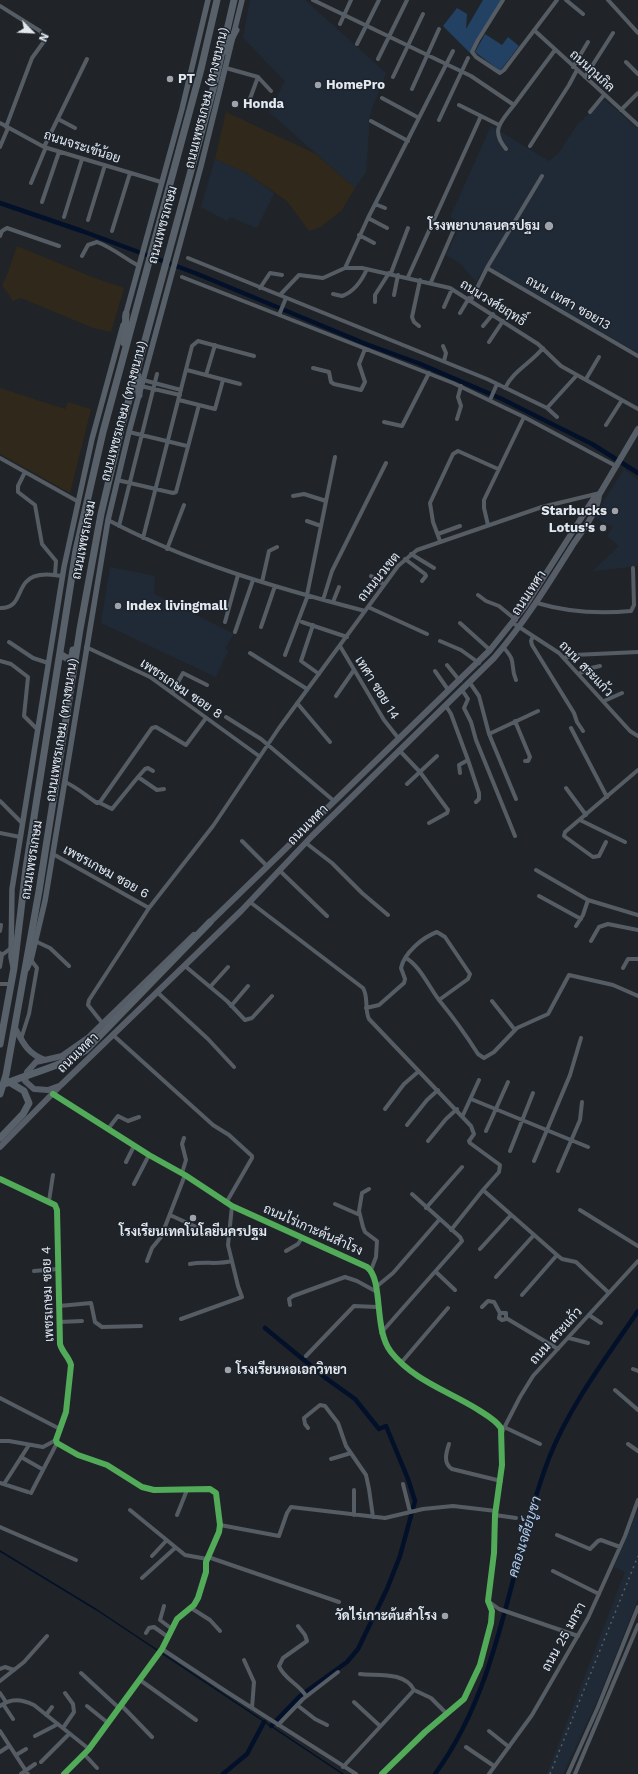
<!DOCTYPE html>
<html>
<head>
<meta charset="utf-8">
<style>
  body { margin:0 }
  #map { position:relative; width:638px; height:1774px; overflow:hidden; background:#202428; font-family:"Work Sans",sans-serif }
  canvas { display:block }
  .north { position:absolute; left:12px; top:12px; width:40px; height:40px; -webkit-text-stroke:3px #1c232c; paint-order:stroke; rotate:114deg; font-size:11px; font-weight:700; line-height:16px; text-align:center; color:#e3e8ee }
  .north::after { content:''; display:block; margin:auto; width:14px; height:18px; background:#e3e8ee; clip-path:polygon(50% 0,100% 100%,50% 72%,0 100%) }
</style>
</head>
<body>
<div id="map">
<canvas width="638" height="1774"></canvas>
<div class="north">N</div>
</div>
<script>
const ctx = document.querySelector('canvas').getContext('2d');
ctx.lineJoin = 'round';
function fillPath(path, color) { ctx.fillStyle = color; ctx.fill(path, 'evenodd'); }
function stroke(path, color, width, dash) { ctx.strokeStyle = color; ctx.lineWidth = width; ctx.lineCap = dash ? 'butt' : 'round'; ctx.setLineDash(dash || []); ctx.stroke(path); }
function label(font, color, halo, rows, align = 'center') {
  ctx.font = font + ' "Work Sans",Sarabun,sans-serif'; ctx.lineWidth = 3; ctx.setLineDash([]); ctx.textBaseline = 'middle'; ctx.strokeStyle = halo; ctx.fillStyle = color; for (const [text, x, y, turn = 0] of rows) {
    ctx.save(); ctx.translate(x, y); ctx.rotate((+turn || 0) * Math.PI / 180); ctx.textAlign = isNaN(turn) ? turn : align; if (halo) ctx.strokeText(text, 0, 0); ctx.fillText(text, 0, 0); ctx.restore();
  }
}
const built = new Path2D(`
  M250 0H305L386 73 370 114 366 172 355 188 269 112 285 81 243 38Z
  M604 99 638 129V353L486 265 476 282 460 263 446 255 461 224 450 217 491 126 549 161 558 154 577 125Z
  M215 159 248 174 274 193 257 228 230 217 227 221 201 207Z
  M624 469 638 480V566L593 571 619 546 607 536 613 527 594 517Z
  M110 567 155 576 154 594 234 634 225 648 228 651 216 677 101 623Z
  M638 1510V1599L598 1699 563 1774H547L625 1572 614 1567Z`);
const industrial = new Path2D(`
  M226 112 316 154 355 188 342 210 321 227 309 231 287 201 248 174 215 159Z
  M17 246 97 279 124 288 111 332 93 328 21 298 13 301 2 285 7 275Z
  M0 388 65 409 68 402 91 409 70 493 0 454Z`);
const green = new Path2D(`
  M483 0H501L470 53 443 26 457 8 467 14 466 29Z
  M485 34 502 45 508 37 519 46 500 71 475 52Z`);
const stream = new Path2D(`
  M0 1551 97 1610 343 1774`);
const canal = new Path2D(`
  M0 203 82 231 195 273 366 344 418 363 502 399 592 444 638 473
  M265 1328 327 1379 355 1399 379 1429 386 1426 408 1479 415 1501 400 1556 387 1589 358 1649 347 1662 300 1696 271 1726
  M223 1774 247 1754 264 1722
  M435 1774C503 1681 509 1563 549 1458 570 1405 606 1358 638 1311`);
const minor = new Path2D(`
  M313 0 471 76 514 105 555 50
  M503 0 478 40 472 52 476 57 500 73 504 70 557 0
  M566 0 583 14
  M608 0 638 33
  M0 6 40 31 45 40 32 58 6 127
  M340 24 351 0
  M534 30 638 125
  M357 44 379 0
  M378 59 407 0
  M626 62 638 74
  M573 67 588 42
  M226 68 258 77 271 91
  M393 77 423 14
  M585 77 613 33
  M412 89 439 29
  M382 98 419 118
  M248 104 258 77
  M621 110 638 93
  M590 112 604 95
  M481 116 499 125
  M58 119 75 128
  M439 120 468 58
  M371 121 408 141
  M0 123 44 147 161 182
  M530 146 569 85 577 70
  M0 147 8 128
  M44 147 87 59
  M506 149C490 130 501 122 514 105
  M31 183 46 147
  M42 202 59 152
  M375 204 385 208
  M64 217 82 159
  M368 218 387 228
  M88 220 105 165
  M112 231 130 173
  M359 235 374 243
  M0 236 2 231 7 228 59 246
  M82 256 88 245 97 242C113 248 124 258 139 266
  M188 258 487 379 547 408 557 417
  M345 268 368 218 453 51
  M487 268 638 356
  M391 273 408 228
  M182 277 453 383 524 417 616 466
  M408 277 481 116 459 105
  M431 282 455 227
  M260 288 270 273 282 275
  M333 294 342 296C354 292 362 280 367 269
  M280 295 299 275 323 278 345 268H362L450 288 538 344 561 366 638 409
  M394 295 398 275
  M471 300 488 266 542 176
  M375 302V295L389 273
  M444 307 452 289
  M460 313 469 298
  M279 315 286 298
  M419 326 414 322 412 317 420 280
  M483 326 493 314
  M489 342 503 321
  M443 346 446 353 444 361
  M313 368 329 372 331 382 334 384 361 390 365 382 359 364 365 349
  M187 370 240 384
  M206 375 215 345
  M586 379 599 357
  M143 380 181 390
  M141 386 180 395
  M505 388C513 371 531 363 543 348
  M179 400 215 409 223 380
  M490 400 497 384
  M547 408 577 375
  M457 419 461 406 458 397 461 386
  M384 422 402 426 429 373
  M606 425 622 400
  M129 432 187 446
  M0 458 77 501
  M25 472 18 486V492L35 505 42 544 56 561 55 575
  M117 480 173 493 176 492 199 405
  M293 496 304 494 326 501
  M108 520C189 563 277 588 365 611L398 566 417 550 542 507 600 493
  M307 521 321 526
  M488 525 484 508V500L524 417
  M119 526 157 374
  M438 534 460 526
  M143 538 192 346 198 341 254 356
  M440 541 433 522 430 503 453 454 458 451 498 469
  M167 549 184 505
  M411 554 434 568
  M405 559 425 574 426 576 422 581
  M371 576 383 584
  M262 582 269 551 277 547
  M307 595 335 457
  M478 595 486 601 499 606 516 620
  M323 600 332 571 386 463
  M333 602 339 587
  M537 603C567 612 599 614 631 611L634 605 633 568
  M368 607 427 634
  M1 608C19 608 17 592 26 582 34 572 51 574 62 576
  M225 622 238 575
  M302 622 347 637
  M460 623 490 650
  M513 623 559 653 630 731 638 736
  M313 625 301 661 319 674
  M261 627 275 586
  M235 632 253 580
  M533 636 531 641 532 645 574 713 577 722 583 731
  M440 641 461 650 479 663
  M9 642 33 658 48 663
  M340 646 384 720 399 739
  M86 647 150 677 259 756
  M503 647C518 663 509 663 516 680
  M250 653 307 689
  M285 655 308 595
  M564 658 574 655 638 652
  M0 661 11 664 28 677 24 716 37 729
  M447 665 460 681
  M435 671 449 691
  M579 674 587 669 600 666
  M470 683 479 696 489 734 516 799
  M462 690 468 699 464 708 471 722 476 740 515 836
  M172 693 183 673 207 685
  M336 696 354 670
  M604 701 622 693
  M297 703 330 742
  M446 706 451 714 468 760 459 765 460 773
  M226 717 261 739 334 801
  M515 721 530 757 528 761H525
  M571 728 607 797
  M489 734 538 711
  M399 750 420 772 448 810 447 813 429 823
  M468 760 479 793V799L476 802
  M138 777 145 769 148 768 153 771
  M65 782C77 787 86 796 97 803L100 802 152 728 156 727 186 745 206 718
  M407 784 437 756
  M566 788 586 815
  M0 801 22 823
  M98 802 112 809 138 777 157 790 164 789
  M580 820 625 842
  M0 833 20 837
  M242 841 267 866
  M606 842 599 856 593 857 564 836 565 832 638 770
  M306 843 332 863 362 893 388 915
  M53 854 149 908
  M279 870 327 916
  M536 870 588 900 638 915
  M539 896 581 919
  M250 902 363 988C369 998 364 1009 369 1019L471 1126 474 1134 469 1141 470 1143 500 1165 499 1172 483 1190 557 1255 562 1259 576 1262 609 1293
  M576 926 583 915 588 900
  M0 931 1 925
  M35 941 50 948 69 966
  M591 941 599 927 608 924 638 930
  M0 953 2 955 0 967
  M2 955 11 948
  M406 958C420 966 429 987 439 1000 453 1017 466 1035 478 1054L484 1058 494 1052 517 1028 548 1014 569 975 613 985 638 996
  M185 966 227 1001 245 1020 252 1018 272 996
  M623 968 628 959H638
  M0 984H11
  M210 987 228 967
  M157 992 208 1039 234 1067
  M492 1001 515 1030
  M231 1006 248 986
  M366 1008 379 1005 404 983 405 979 401 968C404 953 423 937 437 932L445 937 470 974 468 979 439 1000
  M103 1024 88 1005 89 1000 149 908 213 826 279 728 365 611
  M113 1035 213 1125 229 1135 252 1156V1158L226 1203
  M21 1039 29 1014 37 968 31 960
  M53 1094 149 1155 185 1175 232 1206 367 1267C384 1280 373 1329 391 1352 413 1380 448 1391 477 1409 486 1415 495 1419 501 1428L502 1465 495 1515 494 1553 488 1601 492 1611 491 1623 480 1665 464 1699 425 1732 382 1774
  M471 1099 588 1147
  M385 1109 404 1084 419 1071
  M463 1115 479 1080
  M407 1125 427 1100 438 1090
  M108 1129 118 1116 128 1121 139 1117
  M486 1131 508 1082
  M428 1141 446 1119 457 1109
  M510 1151 533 1093
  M534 1161 570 1075 581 1038
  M126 1162 134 1146
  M558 1171 580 1120 582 1102
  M182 1173 186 1160 182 1144 184 1138
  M0 1179 55 1205 57 1210 60 1344C62 1352 69 1357 71 1365L66 1412 56 1440 57 1443 78 1455 107 1465 142 1487 154 1490 210 1489 216 1493 220 1525 219 1532 206 1562V1572L198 1598 194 1605 177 1619 162 1649 89 1749 64 1774
  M134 1184 149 1155
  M369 1189 362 1193 359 1211 363 1227 365 1232 377 1241 376 1257 371 1270
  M49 1201 53 1175
  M335 1204 360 1215
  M426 1208 462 1167
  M580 1210 638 1246
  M170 1215 205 1231
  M451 1230 483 1190
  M480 1249 511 1215
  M286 1251 298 1244 302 1238
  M147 1261 152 1248 161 1237 185 1175
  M190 1264C204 1261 218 1265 232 1261
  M34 1271 58 1269
  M436 1272 455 1290
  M496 1277 533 1236
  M376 1287 393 1273 439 1220
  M522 1295 557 1255
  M290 1305 289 1299 293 1296 345 1277 357 1281 377 1292
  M59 1306 91 1303 95 1322 102 1327 141 1326
  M482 1307 488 1301 494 1302 500 1313 499 1318 502 1320 506 1319V1313H500
  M589 1315 601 1323
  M506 1318 558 1349
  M181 1319 242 1297 238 1286 228 1245 232 1206
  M59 1322 82 1321
  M381 1333 462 1241 460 1237 412 1194
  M569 1338 588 1343
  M306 1356 354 1306 377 1307
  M401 1363 448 1308
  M633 1369 638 1371
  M615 1390 638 1410
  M0 1398 60 1429
  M504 1427 540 1444
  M308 1428 305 1424 304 1418 320 1405 325 1406 338 1423 346 1446 366 1475 369 1489 373 1517
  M502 1432 520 1397 533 1376 638 1261
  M0 1441H9L43 1447 56 1440
  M449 1444C446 1453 443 1463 452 1469L501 1481
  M628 1444 638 1451
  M21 1457 42 1469
  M331 1459 351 1453
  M0 1483 28 1492
  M4 1484 29 1445
  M403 1484 410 1512
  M354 1490V1515
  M31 1493 57 1443
  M130 1510 185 1555 207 1559
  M177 1515 187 1490
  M495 1515 516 1518
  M220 1525 279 1536 287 1513 291 1507 385 1518 423 1509 453 1506 496 1511
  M0 1527 76 1560
  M557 1535 590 1549 598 1541 601 1540 620 1547
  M152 1556 166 1541
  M208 1557 339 1602
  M553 1571 599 1594
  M142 1578 175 1548
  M488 1601 499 1609 578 1636
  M164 1606 160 1620 172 1629
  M191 1608 210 1620 220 1631
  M298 1626 305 1635 307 1641 283 1658 279 1666C284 1679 299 1684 306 1696
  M146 1633 149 1628 154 1627 168 1637
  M162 1649 227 1692 356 1774
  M244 1660 254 1682 252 1708
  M0 1669 5 1667 14 1670
  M81 1673 119 1708
  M360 1674C377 1676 405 1671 414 1690
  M140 1680 196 1720
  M0 1681 24 1662 47 1636
  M0 1693 6 1702
  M354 1702 380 1726
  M3 1704 13 1719
  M121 1705 152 1737
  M297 1705 315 1719 327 1725
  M0 1706C12 1698 21 1699 34 1705L89 1749
  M87 1706 108 1723
  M46 1715 52 1707
  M278 1725 303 1699 338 1672
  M63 1728 74 1712 73 1704 65 1693
  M0 1731 28 1774
  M489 1731 509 1747
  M35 1736 58 1724
  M466 1747 494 1766
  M0 1752 9 1746
  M84 1754 97 1768
  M16 1755 26 1749
  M41 1762 69 1734
  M343 1767 414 1690 431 1698 447 1714
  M21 1774 35 1764
  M489 1774 532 1715 588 1618 625 1536 638 1500
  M568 1774 598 1707 638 1607
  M575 1774 638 1625`);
const secondary = new Path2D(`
  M125 317 182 109 208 0
  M13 967 11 957 12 889 64 567 92 439 123 325
  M27 969 31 960 45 901 108 520 129 432 201 166 242 0`);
const primary = new Path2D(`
  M207 925 490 650 526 605 594 498 599 495
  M15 1028C23 1043 28 1054 45 1060
  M59 1086 48 1090 34 1089 25 1081 27 1072 36 1062 62 1056 89 1037 194 935
  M0 1147 61 1085 241 911 312 836 494 658C525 622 549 583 574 543 583 530 598 511 599 495L638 429`);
const trunk = new Path2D(`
  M225 51 236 30
  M124 343 126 314
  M138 376 139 395
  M60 654 68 659 72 656 73 650
  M0 1044 14 968 26 868 76 550 103 432 201 69 217 0
  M2 1085C30 1073 60 1067 86 1050L210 922
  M0 1094 6 1075 39 891 80 629 101 514 121 429 215 82 234 0
  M0 1138 23 1114 29 1103 24 1091 9 1082`);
const rail = new Path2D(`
  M550 1774 638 1556`);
const cycleway = new Path2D(`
  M53 1094 149 1155 185 1175 232 1206 367 1267C384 1280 373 1329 391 1352 413 1380 448 1391 477 1409 486 1415 495 1419 501 1428L502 1465 495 1515 494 1553 488 1601 492 1611 491 1623 480 1665 464 1699 425 1732 382 1774
  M0 1179 55 1205 57 1210 60 1344C62 1352 69 1357 71 1365L66 1412 56 1440 57 1443 78 1455 107 1465 142 1487 154 1490 210 1489 216 1493 220 1525 219 1532 206 1562V1572L198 1598 194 1605 177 1619 162 1649 89 1749 64 1774`);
const markers = [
  [170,79,4,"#9fa3a9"],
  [318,85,4,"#9fa3a9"],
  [235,104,4,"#9fa3a9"],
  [549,226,5,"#9fa3a9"],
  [615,511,4,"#9fa3a9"],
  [603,528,4,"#9fa3a9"],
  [118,606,4,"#9fa3a9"],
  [193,1218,4,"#9fa3a9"],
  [228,1370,4,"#9fa3a9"],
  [445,1616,4,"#9fa3a9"]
];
const streetNames = [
  ["ถนนกุมภิล",592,71,42],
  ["ถนนเพชรเกษม (ทางขนาน)",207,98,-76],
  ["ถนนจระเข้น้อย",82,147,18],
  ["ถนนเพชรเกษม",163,225,-75],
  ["ถนนวงศ์ยฤทธิ์",493,303,32],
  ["ถนน เทศา ซอย13",568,303,30],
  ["ถนนเพชรเกษม (ทางขนาน)",124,411,-75],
  ["ถนนเพชรเกษม",84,540,-79],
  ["ถนนนวเขต",379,577,-51],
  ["ถนนเทศา",529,593,-56],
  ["ถนน สระแก้ว",586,669,46],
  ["เทศา ซอย 14",377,688,58],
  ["เพชรเกษม ซอย 8",181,689,34],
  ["ถนนเพชรเกษม (ทางขนาน)",62,730,-81],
  ["ถนนเทศา",308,825,-45],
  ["ถนนเพชรเกษม",32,860,-81],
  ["เพชรเกษม ซอย 6",106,872,29],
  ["ถนนเทศา",78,1053,-44],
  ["ถนนไร่เกาะต้นสำโรง",313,1230,24],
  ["เพชรเกษม ซอย 4",48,1294,-92],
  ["ถนน สระแก้ว",556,1336,-48],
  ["ถนน 25 มกรา",564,1637,-61]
];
const poiNames = [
  ["PT",178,79],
  ["HomePro",326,85],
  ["Honda",243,104],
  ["โรงพยาบาลนครปฐม",540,226,"right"],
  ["Starbucks",607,511,"right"],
  ["Lotus's",595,528,"right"],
  ["Index livingmall",126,606],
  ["โรงเรียนเทคโนโลยีนครปฐม",193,1232,"center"],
  ["โรงเรียนหอเอกวิทยา",236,1370],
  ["วัดไร่เกาะต้นสำโรง",437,1616,"right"]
];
const waterNames = [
  ["คลองเจดีย์บูชา",525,1537,-73]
];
fillPath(built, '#202a37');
fillPath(industrial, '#2f281b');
fillPath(green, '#224163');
stroke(stream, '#03102a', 1.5);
stroke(canal, '#03102a', 4.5);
stroke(minor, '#565c64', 4);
stroke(secondary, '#575f68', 5.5);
stroke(primary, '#565d66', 6);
stroke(trunk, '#58606a', 7);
stroke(rail, '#575d63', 1.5, [2, 4]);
stroke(cycleway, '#51ab58', 6);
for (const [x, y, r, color] of markers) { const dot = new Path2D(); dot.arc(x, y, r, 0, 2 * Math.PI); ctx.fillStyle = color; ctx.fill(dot); stroke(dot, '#1c232c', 1.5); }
label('13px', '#e3e8ee', '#1c232c', streetNames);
label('bold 13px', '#e3e8ee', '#1c232c', poiNames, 'left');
label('italic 14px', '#b5ceef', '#1c232c', waterNames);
</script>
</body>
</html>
